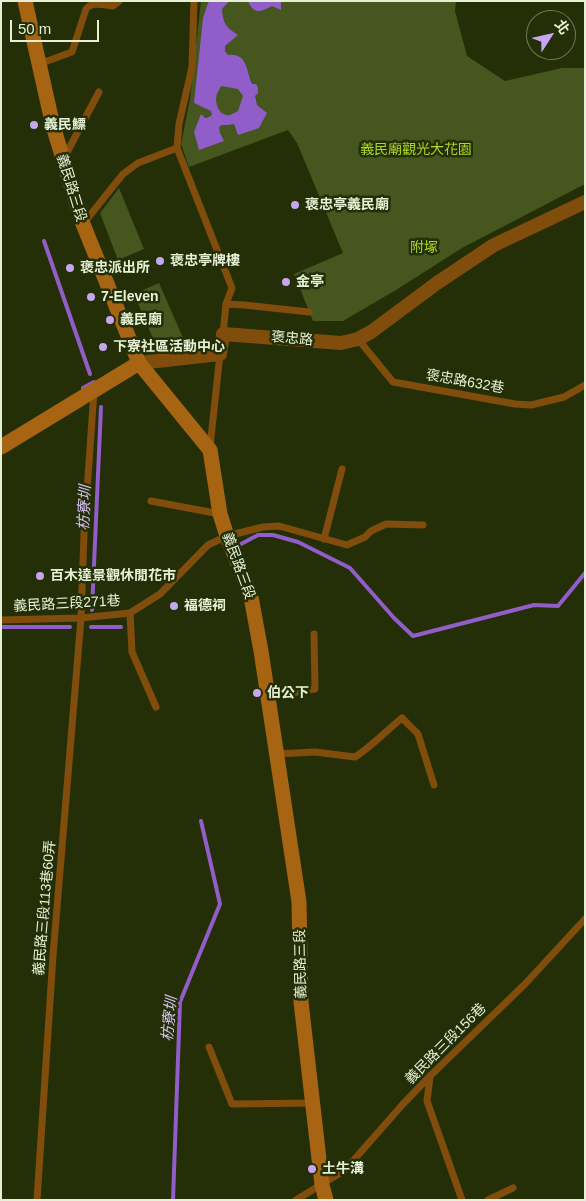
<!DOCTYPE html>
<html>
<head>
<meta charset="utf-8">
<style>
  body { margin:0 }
  #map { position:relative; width:586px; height:1201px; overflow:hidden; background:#242f08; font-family:Arial,"Noto Sans TC",sans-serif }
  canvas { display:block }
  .frame { position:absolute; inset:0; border:2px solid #e5f0d5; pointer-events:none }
  .north { position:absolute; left:526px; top:10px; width:50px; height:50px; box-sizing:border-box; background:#242f08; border:1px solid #717c5a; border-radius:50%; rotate:55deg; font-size:14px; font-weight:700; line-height:20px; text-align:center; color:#e5f0d5 }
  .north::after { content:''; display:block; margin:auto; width:18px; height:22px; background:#c7a6f0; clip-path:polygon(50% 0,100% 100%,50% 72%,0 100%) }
  .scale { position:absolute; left:10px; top:20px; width:89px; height:22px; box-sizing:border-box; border:2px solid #e5f0d5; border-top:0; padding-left:6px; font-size:15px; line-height:18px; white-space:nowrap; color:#e5f0d5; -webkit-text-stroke:4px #242f08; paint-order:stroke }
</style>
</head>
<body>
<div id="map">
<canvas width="586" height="1201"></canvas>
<div class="frame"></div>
<div class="north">北</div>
<div class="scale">50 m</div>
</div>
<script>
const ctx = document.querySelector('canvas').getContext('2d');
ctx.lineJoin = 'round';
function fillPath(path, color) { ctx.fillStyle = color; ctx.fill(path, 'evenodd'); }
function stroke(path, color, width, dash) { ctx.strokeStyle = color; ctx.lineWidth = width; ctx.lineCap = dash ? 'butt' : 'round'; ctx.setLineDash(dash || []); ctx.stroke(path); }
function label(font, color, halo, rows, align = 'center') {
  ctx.font = font + ' Arial,"Noto Sans TC",sans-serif'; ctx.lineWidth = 5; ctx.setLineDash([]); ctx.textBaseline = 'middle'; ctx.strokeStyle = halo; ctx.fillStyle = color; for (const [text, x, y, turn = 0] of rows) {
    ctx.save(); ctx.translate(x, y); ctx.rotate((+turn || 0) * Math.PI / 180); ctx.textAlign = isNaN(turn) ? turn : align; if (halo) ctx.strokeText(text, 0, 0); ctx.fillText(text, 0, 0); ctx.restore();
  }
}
const green = new Path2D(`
  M201 1H456L455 11 467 56 505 81 562 68H585V184L462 248 396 290 343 321H313L294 274 343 253 297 143 288 130 189 167 181 144 190 99Z
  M119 188 144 249 118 260 100 213Z
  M159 283 184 340 154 341 134 294Z`);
const water = new Path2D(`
  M210 1H229L222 9C223 24 226 27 238 35L225 46V51L228 55C248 53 246 71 252 84H256L258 88V93L255 96 257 105 267 113 259 128 238 135 234 124 228 125H222L219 127 220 133 224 141 199 150 194 132 201 114 205 118H207L212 115 211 111 194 103 203 18 208 3ZM221 86 238 89 243 96 238 111C236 112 232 114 230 115 219 117 214 102 217 94 218 91 220 89 221 86Z
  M248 1H281V10L272 6C261 12 254 15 248 1Z`);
const stream = new Path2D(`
  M44 241 90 374
  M83 388 94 382
  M241 544 258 535H273L298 542 350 568 394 618 413 636 534 605 558 606 585 573
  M92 610 101 407
  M1 627H70
  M91 627H121
  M173 1200 180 1002 220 904 201 821`);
const lane = new Path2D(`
  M194 1 192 67 179 124 177 148 232 288 226 304 223 334
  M39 64 72 52 86 9C92 1 104 5 113 6L119 1
  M64 158 99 92
  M83 224 123 174 138 163 177 148
  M226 304 244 305 309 312
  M358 339 393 382 515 404 531 405 564 397 585 385
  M210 447 220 354
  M151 501 220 514
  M324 539 342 469
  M130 613 132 652 156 707
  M1 620 81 618 130 613 160 594 208 545 227 536 263 527 279 526 347 545 365 537 371 531 386 524 423 525
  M268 697 315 689 314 634
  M277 754 315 752 355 757C372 746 386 731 402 718L418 734 434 785
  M209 1047 232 1104 312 1103
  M430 1077 427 1101 462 1200
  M37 1200 53 956 81 618 84 534 94 391
  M296 1200 345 1170 403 1104 430 1076 525 984 585 919
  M488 1200 513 1188`);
const street = new Path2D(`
  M139 363 220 354 223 334 341 343 358 339 371 332 437 283 494 245 585 202`);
const secondary = new Path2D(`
  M25 1 53 126 83 224 139 363 210 450 220 514 227 536 251 597 261 651 299 902 301 1002 322 1185 326 1200
  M1 447 139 363`);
const markers = [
  [34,125,5,"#c7a6f0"],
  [295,205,5,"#c7a6f0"],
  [160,261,5,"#c7a6f0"],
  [70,268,5,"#c7a6f0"],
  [286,282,5,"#c7a6f0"],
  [91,297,5,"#c7a6f0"],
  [110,320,5,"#c7a6f0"],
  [103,347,5,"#c7a6f0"],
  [40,576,5,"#c7a6f0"],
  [174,606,5,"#c7a6f0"],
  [257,693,5,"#c7a6f0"],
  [312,1169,5,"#c7a6f0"]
];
const poiNames = [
  ["義民鰾",44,125],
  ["褒忠亭義民廟",305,205],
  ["褒忠亭牌樓",170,261],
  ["褒忠派出所",80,268],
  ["金亭",296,282],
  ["7-Eleven",101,297],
  ["義民廟",120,320],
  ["下寮社區活動中心",113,347],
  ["百木達景觀休閒花市",50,576],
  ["福德祠",184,606],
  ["伯公下",267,693],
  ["土牛溝",322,1169]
];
const parkNames = [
  ["義民廟觀光大花園",416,150],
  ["附塚",424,248]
];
const streetNames = [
  ["義民路三段",71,188,73],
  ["褒忠路",292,339,5],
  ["褒忠路632巷",465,382,10],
  ["義民路三段",238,566,70],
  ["義民路三段271巷",67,604,-3],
  ["義民路三段113巷60弄",45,908,-85],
  ["義民路三段",301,964,-91],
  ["義民路三段156巷",446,1044,-45]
];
const waterNames = [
  ["枋寮圳",85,508,-87],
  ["枋寮圳",170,1019,-84]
];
fillPath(green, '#45561e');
fillPath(water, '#915dc8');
stroke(stream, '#915dc8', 4);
stroke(lane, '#814d0c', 7);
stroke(street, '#814d0c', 14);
stroke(secondary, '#a76412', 15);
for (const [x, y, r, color] of markers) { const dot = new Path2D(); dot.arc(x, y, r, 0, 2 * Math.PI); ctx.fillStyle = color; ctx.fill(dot); stroke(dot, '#242f08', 2); }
label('bold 14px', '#e5f0d5', '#242f08', poiNames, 'left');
label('14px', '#a9d725', '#242f08', parkNames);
label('14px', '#e5f0d5', '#242f08', streetNames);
label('italic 15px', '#d7c0f5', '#242f08', waterNames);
</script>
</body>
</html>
